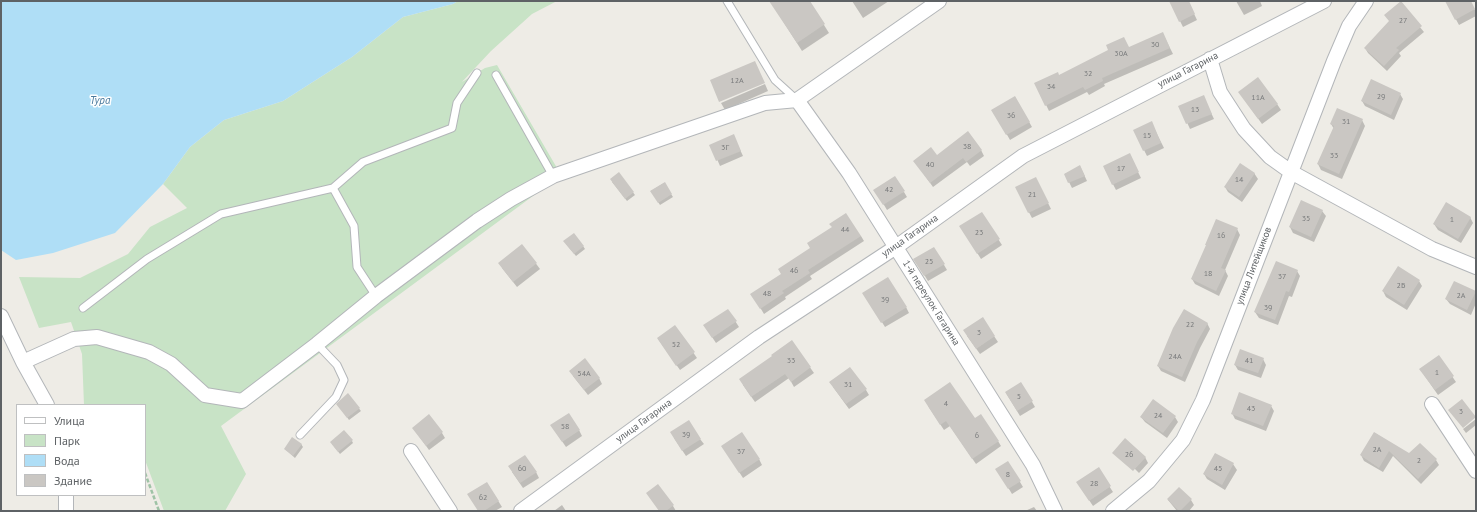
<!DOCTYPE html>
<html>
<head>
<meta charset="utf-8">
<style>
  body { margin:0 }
  #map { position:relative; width:1477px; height:512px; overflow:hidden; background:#eeece6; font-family:"PT Sans",sans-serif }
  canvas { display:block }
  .frame { position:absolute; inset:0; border:2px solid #5e6265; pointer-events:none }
  .legend { position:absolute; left:16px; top:404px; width:130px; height:92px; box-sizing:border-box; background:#fff; border:1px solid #bfc0c1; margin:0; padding:5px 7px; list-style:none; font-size:12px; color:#5e6265 }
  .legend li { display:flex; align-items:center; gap:8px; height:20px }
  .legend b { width:20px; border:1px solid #bfc0c1 }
</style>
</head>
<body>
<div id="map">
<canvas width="1477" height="512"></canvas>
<div class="frame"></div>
<ul class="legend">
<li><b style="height:5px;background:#fff"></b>Улица</li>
<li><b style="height:11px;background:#c8e3c6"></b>Парк</li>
<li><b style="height:11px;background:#afdef6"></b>Вода</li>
<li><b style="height:11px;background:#cac7c3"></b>Здание</li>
</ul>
</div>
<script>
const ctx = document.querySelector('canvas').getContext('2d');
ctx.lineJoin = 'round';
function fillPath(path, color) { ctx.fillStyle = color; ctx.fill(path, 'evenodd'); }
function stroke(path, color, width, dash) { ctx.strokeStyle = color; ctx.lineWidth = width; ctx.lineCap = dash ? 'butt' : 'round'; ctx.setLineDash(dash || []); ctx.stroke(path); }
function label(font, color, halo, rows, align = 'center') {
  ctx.font = font + ' "PT Sans",sans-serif'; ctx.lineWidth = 3; ctx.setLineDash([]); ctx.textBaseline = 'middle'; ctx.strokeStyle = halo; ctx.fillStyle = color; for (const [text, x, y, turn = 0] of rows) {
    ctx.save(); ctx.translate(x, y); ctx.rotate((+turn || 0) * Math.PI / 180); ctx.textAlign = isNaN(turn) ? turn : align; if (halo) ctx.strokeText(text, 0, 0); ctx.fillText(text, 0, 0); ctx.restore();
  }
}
const green = new Path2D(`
  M458 1H557L532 14 491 51 462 82 485 68 497 65 557 168 537 193 221 426 246 474 225 511H164L145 460V405H84L82 354 71 322 39 328 19 277 80 278 128 254 150 227 187 208 163 184 190 147 224 120 283 101 352 57 403 17 453 4Z`);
const water = new Path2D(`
  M1 1H458L453 4 403 17 352 57 283 101 224 120 190 147 163 184 115 233 53 253 16 260 1 250Z`);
const shadow = new Path2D(`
  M770 1H809L829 33 802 51Z
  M852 1H889L863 18Z
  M1170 1H1188L1197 20 1183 27Z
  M1236 1H1260L1262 6 1244 15Z
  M1446 1H1470L1476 12V16L1459 25Z
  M1400 3 1424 32 1399 53 1401 56 1387 71 1368 53 1365 48 1390 22 1386 15Z
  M1165 38 1173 54 1104 84 1105 86 1089 95 1087 92 1049 111 1036 84 1129 49Z
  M765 84 768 91 725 110 721 103Z
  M1239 92 1277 104 1281 110 1262 124Z
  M1400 94 1403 99 1394 120 1365 106 1362 101Z
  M1015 97 1032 127 1010 140 993 110Z
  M1206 102 1214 119 1190 129 1180 107Z
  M1362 120 1365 126 1342 179 1321 170 1318 164 1334 129 1331 124Z
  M1154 128 1164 148 1147 156 1144 150Z
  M736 141 743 156 720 166 711 145Z
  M981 150 984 156 970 166 967 162 933 187 918 166 937 156Z
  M1132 160 1141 178 1116 190 1104 167Z
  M1080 166 1087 181 1072 188 1065 174Z
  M1254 173 1258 179 1242 202 1228 192 1225 187Z
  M619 174 635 195 627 201 612 182Z
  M664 183 673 197 660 205 651 191Z
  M1038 183 1051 209 1032 218 1016 188Z
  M904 192 907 197 887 210 878 195Z
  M1322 211 1326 216 1314 242 1293 233 1290 227Z
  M981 213 1002 245 981 259 964 232Z
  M1470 217 1473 223 1461 243 1438 230 1434 224Z
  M833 228 861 236 864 241 810 276 812 279 785 297 786 299 764 314 755 299Z
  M1237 229 1240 235 1225 270 1228 276 1219 296 1195 284 1192 279Z
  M566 244 583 246 585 249 576 256Z
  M522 245 540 269 517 287 502 268Z
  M934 248 947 270 928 281 915 260Z
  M1297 271 1300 276 1292 297 1289 296 1278 325 1259 318 1255 312Z
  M1419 281 1422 286 1407 310 1386 297 1383 291Z
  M1455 282 1476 293V303L1471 315 1450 304 1446 299Z
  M867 298 906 307 909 313 885 327Z
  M728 310 739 327 716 343 708 331Z
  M982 318 998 342 980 354 967 336Z
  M1207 323 1210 329 1200 348 1185 382 1161 371 1158 366Z
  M675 326 697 358 680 370 658 339Z
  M792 342 814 373 794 387 789 378 755 402 743 385Z
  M1439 357 1456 382 1438 395 1424 375Z
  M1263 359 1266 365 1261 378 1238 370 1235 365Z
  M573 376 599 378 602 384 588 395Z
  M1021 383 1035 407 1020 416 1006 393Z
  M833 387 866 390 869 395 849 409Z
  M348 395 361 411 349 420 339 406Z
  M928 406 974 420 998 441 1001 446 976 464 950 426 944 430Z
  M1271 406 1274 411 1266 431 1235 419 1232 413Z
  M1141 417H1175L1178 422 1167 438 1145 422Z
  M1476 419V425L1466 433 1463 429Z
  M413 428 442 433 445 438 429 450Z
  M579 430 582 436 566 447 555 431Z
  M1375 433 1409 455 1436 460 1439 465 1421 484 1393 456 1383 472 1364 461 1361 455Z
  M674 438 700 439 704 444 686 456Z
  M352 441 353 443 340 454 332 444Z
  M301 444 303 447 295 458 285 449Z
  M726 452 759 459 762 465 743 478Z
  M1120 454 1145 457 1148 463 1139 473Z
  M1215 454 1233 464 1237 470 1225 490 1207 479 1204 474Z
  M1008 462 1023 487 1012 494 997 469Z
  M1098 469 1113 492 1093 506 1081 488Z
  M512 472H536L539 478 523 488Z
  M487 483 502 507 495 511H478Z
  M658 485 673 506 676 511H659Z
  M1179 488 1191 500 1194 505 1189 511H1177L1168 500Z
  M562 505 566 511H554Z
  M1034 507 1037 511H1025Z`);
const building = new Path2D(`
  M769 1H810L825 24 797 43Z
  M1169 1H1189L1195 14 1179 22Z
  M1401 1 1422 26 1396 48 1399 50 1384 66 1364 48 1389 21 1384 15Z
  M1445 1H1471L1475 9 1455 20Z
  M1163 32 1170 48 1102 78 1103 81 1085 90 1083 87 1045 106 1034 83 1058 72 1059 75 1108 50 1106 45 1124 37 1129 47Z
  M755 61 765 83 719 102 710 80Z
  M1258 77 1278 104 1258 119 1238 92Z
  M1371 79 1401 93 1391 115 1361 101Z
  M1204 95 1212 114 1186 124 1178 106Z
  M1015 96 1030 122 1006 135 991 110Z
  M1337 108 1363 119 1339 174 1317 164 1334 126 1330 124Z
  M1152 121 1161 143 1143 151 1133 130Z
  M968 131 982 150 966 162 963 158 930 183 913 161 931 147 937 155Z
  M734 134 741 151 716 161 709 145Z
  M1130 153 1139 172 1112 185 1103 166Z
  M1240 163 1255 173 1239 197 1224 187Z
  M1080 165 1085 176 1068 183 1064 174Z
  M619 172 634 192 625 199 610 179Z
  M895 176 905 191 883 205 873 190Z
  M1036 177 1049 203 1028 213 1015 187Z
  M665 182 672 194 658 203 650 191Z
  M1301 200 1323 210 1311 237 1289 227Z
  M1446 202 1471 217 1458 239 1433 224Z
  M982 212 1000 239 977 254 959 226Z
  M846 213 861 236 808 270 810 273 782 291 784 293 760 309 750 294 781 274 778 269 810 248 807 243 832 227 829 224Z
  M1216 219 1238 228 1221 268 1226 270 1216 291 1191 279 1206 245H1205Z
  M574 233 584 246 574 254 563 241Z
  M522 244 537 263 513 282 498 263Z
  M934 247 945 264 924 276 913 259Z
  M1276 261 1298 270 1289 292 1286 291 1275 320 1254 312Z
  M1398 266 1420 280 1404 305 1382 291Z
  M888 277 907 307 881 323 862 293Z
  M1454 281 1476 291 1467 310 1445 299Z
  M728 309 737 321 712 338 703 325Z
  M1184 309 1208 323 1197 342 1182 377 1157 366 1173 328Z
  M983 317 995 336 976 349 963 330Z
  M675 325 695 352 676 366 657 338Z
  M792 340 811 367 791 382 785 374 751 397 739 379 772 356 771 355Z
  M1240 349 1264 358 1258 373 1234 365Z
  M1439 355 1454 376 1435 390 1419 369Z
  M585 358 600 378 584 390 569 371Z
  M850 367 867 389 846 404 829 382Z
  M950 382 975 418 981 414 999 441 972 459 946 421 940 425 924 400Z
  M1021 382 1033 401 1017 411 1005 392Z
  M1239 392 1272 405 1263 426 1231 414Z
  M348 393 360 408 347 418 336 404Z
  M1153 399 1176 416 1163 433 1140 417Z
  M1462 399 1476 417 1463 428 1448 410Z
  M569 413 580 430 562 442 550 425Z
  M429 414 443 432 426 446 412 428Z
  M689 420 701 439 682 451 670 432Z
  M344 430 353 440 338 452 330 442Z
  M742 432 760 459 739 473 721 446Z
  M1374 432 1409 453 1420 443 1437 459 1418 479 1389 451 1379 468 1360 455Z
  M292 437 302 444 293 456 284 449Z
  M1125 438 1146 457 1133 471 1112 453Z
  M1215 453 1234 463 1222 485 1203 474Z
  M525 455 537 472 520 483 508 466Z
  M1008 461 1021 481 1008 489 995 469Z
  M1099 467 1111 486 1089 501 1076 482Z
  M487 482 499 501 484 511H478L467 494Z
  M658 484 674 505 666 511H659L646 493Z
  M1179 487 1192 499 1180 511H1179L1167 499Z`);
const path = new Path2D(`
  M145 473 159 511`);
const lane = new Path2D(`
  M727 1 775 80 797 100
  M496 75 553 176
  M333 188 363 162 452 128 457 103 477 73
  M83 308 147 259 221 214 333 188 354 226 357 267 376 296
  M300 435 336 397 344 380 337 365 317 344`);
const street = new Path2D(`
  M1210 59 1220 92 1244 129 1270 157 1291 172 1432 249 1476 267
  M797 100 849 173 1033 465 1055 511
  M1 316 23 362 47 405
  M23 362 74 339 97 337 149 352 171 364 205 395 242 401 317 344 376 296 477 221 511 199 553 176 765 103 797 100 939 1
  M1432 404 1476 471
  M411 451 450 511
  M66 511V495
  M521 511 759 337 896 247 1023 156 1324 1
  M1113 511 1149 481 1183 440 1203 400 1334 61 1349 26 1366 1`);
const numberNames = [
  ["27",1403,21],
  ["30",1155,45],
  ["30А",1121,54],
  ["32",1088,74],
  ["12А",737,81],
  ["34",1051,87],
  ["29",1381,97],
  ["11А",1258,98],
  ["13",1195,110],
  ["36",1011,116],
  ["31",1346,122],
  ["15",1147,136],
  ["38",967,147],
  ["3Г",725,148],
  ["33",1334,156],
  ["40",930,165],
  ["17",1121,169],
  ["14",1239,180],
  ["42",889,190],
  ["21",1032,195],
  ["35",1306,219],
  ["1",1452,220],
  ["44",845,230],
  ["23",979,233],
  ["16",1221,236],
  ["25",929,262],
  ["46",794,271],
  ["18",1208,274],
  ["37",1282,277],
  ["2Б",1401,286],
  ["48",767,294],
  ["2А",1461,296],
  ["39",885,300],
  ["39",1268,308],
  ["22",1190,325],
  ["3",979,333],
  ["52",676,345],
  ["24А",1175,357],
  ["33",791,361],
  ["41",1249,361],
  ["1",1437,373],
  ["54А",584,374],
  ["31",848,385],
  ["5",1019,397],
  ["4",946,404],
  ["43",1251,409],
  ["3",1461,412],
  ["24",1158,416],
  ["58",565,427],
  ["39",686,435],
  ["6",977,436],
  ["2А",1377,450],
  ["37",741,452],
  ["26",1129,455],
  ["2",1419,461],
  ["60",522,469],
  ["45",1218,469],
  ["8",1008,475],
  ["28",1094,484],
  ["62",483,498]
];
const streetNames = [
  ["улица Гагарина",1188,70,-27],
  ["улица Гагарина",910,236,-35],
  ["улица Литейщиков",1254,266,-69],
  ["1-й переулок Гагарина",931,303,58],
  ["улица Гагарина",644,421,-36]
];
const waterNames = [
  ["Тура",100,101]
];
fillPath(green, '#c8e3c6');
fillPath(water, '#afdef6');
fillPath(shadow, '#0003');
fillPath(building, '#cac7c3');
stroke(lane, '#b3b6b9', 9);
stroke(street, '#b3b6b9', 16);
stroke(path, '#9fc3a6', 2.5, [4, 2]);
stroke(lane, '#fff', 7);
stroke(street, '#fff', 14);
label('8px', '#797b7c', null, numberNames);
label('10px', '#5e6265', '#fff', streetNames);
label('italic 11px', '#4a7a9e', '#fff', waterNames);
</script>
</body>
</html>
